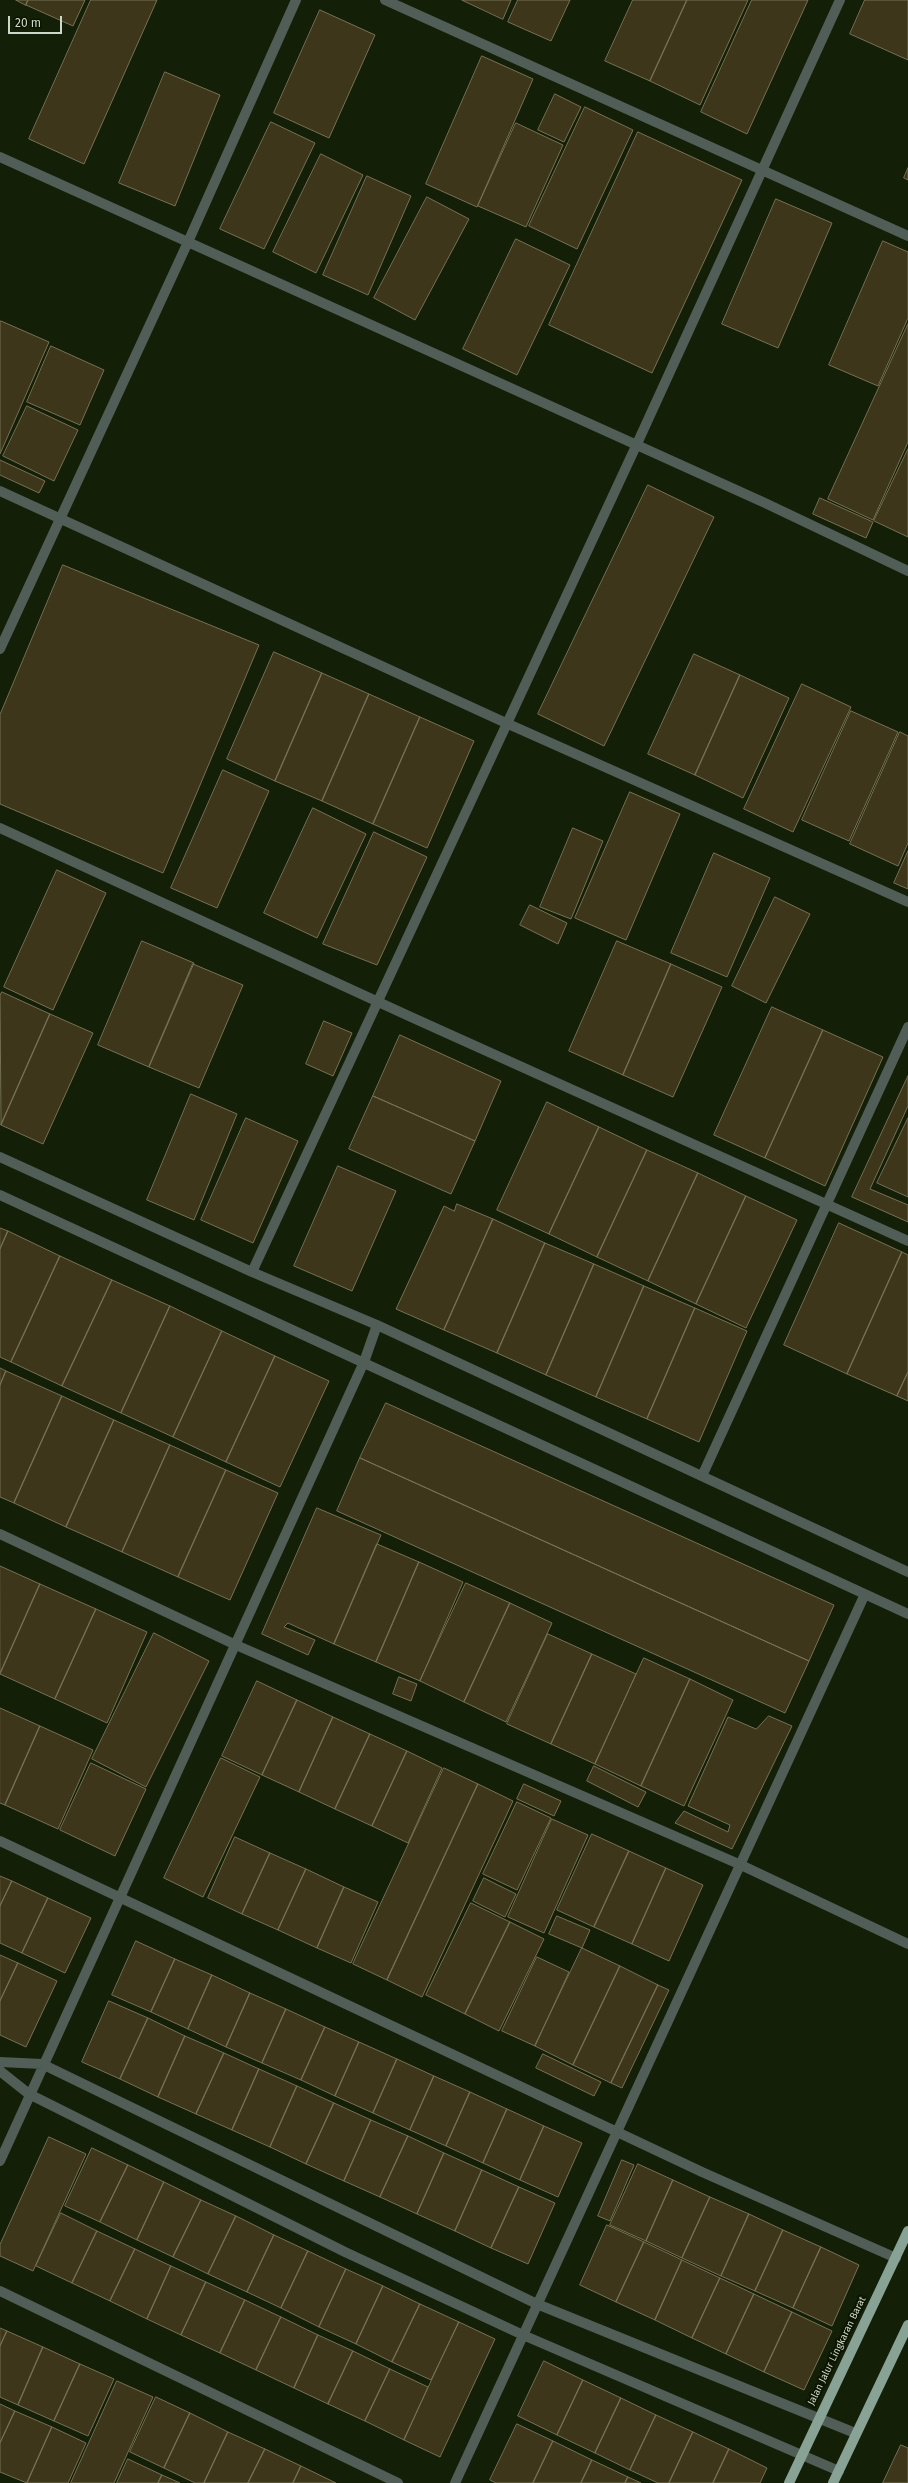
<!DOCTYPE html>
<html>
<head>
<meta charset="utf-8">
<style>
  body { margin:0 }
  #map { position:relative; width:908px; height:2483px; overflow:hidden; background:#141f07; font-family:"Fira Sans",sans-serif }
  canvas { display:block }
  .scale { position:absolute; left:8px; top:16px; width:54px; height:18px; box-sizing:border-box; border:2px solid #cfd7c8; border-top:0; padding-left:5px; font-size:12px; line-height:14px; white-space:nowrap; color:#cfd7c8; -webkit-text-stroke:3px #0b1501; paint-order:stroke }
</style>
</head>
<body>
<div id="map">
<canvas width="908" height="2483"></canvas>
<div class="scale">20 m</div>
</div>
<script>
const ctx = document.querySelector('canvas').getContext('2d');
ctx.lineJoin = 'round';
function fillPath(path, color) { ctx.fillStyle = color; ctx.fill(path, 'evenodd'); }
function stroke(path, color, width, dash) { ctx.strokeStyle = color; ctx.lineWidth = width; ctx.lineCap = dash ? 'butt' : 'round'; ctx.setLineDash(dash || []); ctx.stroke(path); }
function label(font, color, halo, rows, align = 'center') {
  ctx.font = font + ' "Fira Sans",sans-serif'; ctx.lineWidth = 4; ctx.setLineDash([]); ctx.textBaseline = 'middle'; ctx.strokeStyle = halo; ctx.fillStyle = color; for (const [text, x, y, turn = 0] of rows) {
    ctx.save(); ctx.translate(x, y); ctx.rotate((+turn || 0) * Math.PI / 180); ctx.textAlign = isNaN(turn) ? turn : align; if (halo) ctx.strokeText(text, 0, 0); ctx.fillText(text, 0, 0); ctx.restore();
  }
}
const building = new Path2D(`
  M16 0H28L26 5Z
  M28 0H85L73 26 26 5Z
  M91 0H157L84 164 29 139Z
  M462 0H511L503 19Z
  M518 0H570L551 41 508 22Z
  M633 0H687L650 81 605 61Z
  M687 0H748L700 105 650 81Z
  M752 0H808L747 134 701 112Z
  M865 0H908V60L850 34Z
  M320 10 375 35 329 138 274 113Z
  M482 56 533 79 477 207 426 184Z
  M165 72 220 95 175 206 119 183Z
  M555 94 581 107 564 142 538 130Z
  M585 107 633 130 577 249 529 226Z
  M271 122 315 143 264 249 220 229Z
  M516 123 563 145 526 227 478 206Z
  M638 132 742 180 652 373 549 325Z
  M321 154 363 175 316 273 273 252Z
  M908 168V180L904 178Z
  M367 176 411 196 368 295 323 275Z
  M427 197 469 219 415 320 374 298Z
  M776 199 832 223 778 348 722 324Z
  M516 239 570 265 517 375 463 349Z
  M883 241 908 252V318L878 386 829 365Z
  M1 321 49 342 0 454V323Z
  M908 324V442L873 520 828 499Z
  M51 346 104 370 80 425 27 402Z
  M27 406 78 430 54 481 3 456Z
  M908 449V537L874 521Z
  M0 460 45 481 39 493 0 475Z
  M648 485 714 517 604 746 538 714Z
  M820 498 873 522 866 538 813 514Z
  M63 565 259 645 163 873 0 804V715Z
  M274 652 322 673 275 781 227 759Z
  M694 654 740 675 695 775 648 754Z
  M322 673 369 694 322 801 275 781Z
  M740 675 789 698 743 798 695 775Z
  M802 684 851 707 793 832 744 809Z
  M369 694 420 717 373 824 322 801Z
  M851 711 898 732 849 841 802 820Z
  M420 717 474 741 427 848 373 824Z
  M900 732 908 736V843L898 866 850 844Z
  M223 770 269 791 217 908 171 888Z
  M630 792 680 814 626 940 575 918Z
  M313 808 366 834 317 938 264 913Z
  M573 828 603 841 571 919 540 907Z
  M374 832 427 857 377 965 323 944Z
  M908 851V889L894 883Z
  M714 853 770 878 727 977 671 953Z
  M57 870 106 893 53 1010 4 987Z
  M775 897 810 914 766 1003 732 986Z
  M530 905 567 923 558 944 520 925Z
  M142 941 194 963 149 1067 98 1045Z
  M617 941 671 964 623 1075 569 1051Z
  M193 964 243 985 199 1088 149 1067Z
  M671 964 722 987 673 1097 623 1075Z
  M2 992 50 1014 1 1125 0 996Z
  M772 1007 823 1030 765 1158 714 1135Z
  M50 1014 93 1033 43 1144 1 1125Z
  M324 1021 352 1033 333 1076 306 1064Z
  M823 1030 883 1057 825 1186 765 1158Z
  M400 1035 501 1081 475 1141 373 1096Z
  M908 1076V1106L870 1189 908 1205V1222L852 1197Z
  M191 1094 237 1114 194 1220 147 1200Z
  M373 1096 475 1141 451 1194 349 1149Z
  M547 1102 599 1127 549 1234 497 1210Z
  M246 1118 298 1141 253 1243 201 1220Z
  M908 1118V1197L877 1183Z
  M599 1127 647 1150 597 1257 549 1234Z
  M647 1150 698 1173 648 1281 597 1257Z
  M338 1166 396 1191 352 1291 294 1266Z
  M698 1173 746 1196 696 1304 648 1281Z
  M746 1196 797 1220 746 1328 696 1304Z
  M457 1204 493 1219 444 1330 396 1309 444 1206 454 1211Z
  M493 1219 545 1243 497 1353 444 1330Z
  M839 1223 902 1252 847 1374 784 1345Z
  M0 1228 8 1231 0 1249Z
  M8 1231 60 1256 11 1362 0 1357V1249Z
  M545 1243 594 1264 546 1375 497 1353Z
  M902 1252 908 1255V1372L897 1396 847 1374Z
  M60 1256 112 1280 62 1386 11 1362Z
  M594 1264 644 1286 596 1397 546 1375Z
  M112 1280 170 1306 121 1413 62 1386Z
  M644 1286 695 1308 647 1419 596 1397Z
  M170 1306 222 1331 173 1437 121 1413Z
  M695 1308 747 1331 699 1442 647 1419Z
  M222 1331 275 1356 226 1462 173 1437Z
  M275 1356 329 1381 280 1487 226 1462Z
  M0 1368 6 1371 0 1385Z
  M6 1371 62 1396 14 1503 0 1497V1385Z
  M908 1372V1401L897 1396Z
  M62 1396 114 1420 66 1527 14 1503Z
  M386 1403 834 1605 809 1661 360 1458Z
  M114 1420 170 1445 122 1552 66 1527Z
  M170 1445 226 1470 178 1577 122 1552Z
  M360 1458 809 1661 785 1713 337 1511Z
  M226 1470 278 1493 230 1600 178 1577Z
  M317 1508 381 1535 334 1644 288 1623 284 1627 315 1640 308 1655 262 1634Z
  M377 1544 419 1562 376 1662 334 1644Z
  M419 1562 463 1582 420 1681 376 1662Z
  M0 1566 40 1584 0 1674Z
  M466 1583 510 1603 464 1702 420 1681Z
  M40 1584 96 1609 55 1699 0 1674Z
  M510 1603 552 1623 506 1722 464 1702Z
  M96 1609 147 1632 107 1723 55 1699Z
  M154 1633 209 1661 146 1787 92 1759Z
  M548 1634 592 1654 551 1744 507 1724Z
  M592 1654 636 1674 595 1764 551 1744Z
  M644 1658 690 1679 641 1786 595 1764Z
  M399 1677 417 1684 411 1701 393 1694Z
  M690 1679 733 1700 684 1806 641 1786Z
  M257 1681 297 1700 262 1775 222 1756Z
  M297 1700 333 1717 299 1792 262 1775Z
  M0 1708 40 1726 5 1805 0 1803Z
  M769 1716 792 1726 732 1849 675 1823 684 1811 728 1832 730 1825 688 1806 728 1717 756 1729Z
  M333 1717 370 1734 335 1809 299 1792Z
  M40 1726 93 1750 58 1829 5 1805Z
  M370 1734 407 1751 372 1826 335 1809Z
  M407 1751 442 1768 408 1843 372 1826Z
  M221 1758 260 1777 203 1897 164 1878Z
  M91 1763 146 1789 115 1856 60 1830Z
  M594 1766 646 1792 638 1807 587 1781Z
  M444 1768 478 1784 387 1980 353 1964Z
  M478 1784 513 1801 422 1997 387 1980Z
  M524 1784 561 1801 554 1816 517 1799Z
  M517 1802 551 1818 517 1890 483 1874Z
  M552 1819 588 1835 544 1933 508 1917Z
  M592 1834 629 1851 594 1927 557 1910Z
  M235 1837 270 1853 242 1914 208 1898Z
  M629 1851 666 1868 632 1944 594 1927Z
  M270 1853 306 1869 278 1930 242 1914Z
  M666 1868 703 1885 669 1961 632 1944Z
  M306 1869 344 1887 317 1948 278 1930Z
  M0 1876 12 1881 0 1906Z
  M484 1878 516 1894 505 1917 473 1901Z
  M12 1881 48 1898 22 1953 0 1943V1906Z
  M344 1887 378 1902 351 1963 317 1948Z
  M48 1898 91 1918 65 1973 22 1953Z
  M471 1903 510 1922 465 2014 426 1995Z
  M557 1916 590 1930 582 1948 549 1934Z
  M510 1922 544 1939 499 2031 465 2014Z
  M136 1941 175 1959 151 2012 112 1995Z
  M582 1948 620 1966 573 2065 535 2046Z
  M0 1955 18 1963 0 2001Z
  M537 1957 569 1972 535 2046 502 2031Z
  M175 1959 212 1975 188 2029 151 2012Z
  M18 1963 57 1981 26 2047 0 2035V2001Z
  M620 1966 658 1985 611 2083 573 2065Z
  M212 1975 250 1993 226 2047 188 2029Z
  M658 1985 669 1990 622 2088 611 2083Z
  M250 1993 286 2009 262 2063 226 2047Z
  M109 2001 148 2018 120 2079 82 2062Z
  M286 2009 325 2027 301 2080 262 2063Z
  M148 2018 185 2036 158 2097 120 2079Z
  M325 2027 359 2042 335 2096 301 2080Z
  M185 2036 224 2053 196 2114 158 2097Z
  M359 2042 397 2059 373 2113 335 2096Z
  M224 2053 259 2069 232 2130 196 2114Z
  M543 2054 601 2082 594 2096 536 2068Z
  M397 2059 434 2076 410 2130 373 2113Z
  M259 2069 297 2086 270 2147 232 2130Z
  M434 2076 470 2092 446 2146 410 2130Z
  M297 2086 334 2103 306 2164 270 2147Z
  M470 2092 507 2109 483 2163 446 2146Z
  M334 2103 371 2120 344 2181 306 2164Z
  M507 2109 544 2126 520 2180 483 2163Z
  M371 2120 408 2136 380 2197 344 2181Z
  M544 2126 582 2143 558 2197 520 2180Z
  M408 2136 444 2153 417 2214 380 2197Z
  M49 2137 86 2154 33 2271 0 2256V2245Z
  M92 2148 128 2165 100 2222 65 2206Z
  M444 2153 482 2170 455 2231 417 2214Z
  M622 2160 634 2165 610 2221 598 2216Z
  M638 2164 673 2180 646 2241 610 2225Z
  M128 2165 164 2182 137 2240 100 2222Z
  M482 2170 519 2187 491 2248 455 2231Z
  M673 2180 710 2197 682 2258 646 2241Z
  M164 2182 201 2200 173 2257 137 2240Z
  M519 2187 555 2203 528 2264 491 2248Z
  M710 2197 749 2214 721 2276 682 2258Z
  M201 2200 236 2216 208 2274 173 2257Z
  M61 2213 97 2231 72 2283 36 2266Z
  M749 2214 783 2230 755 2291 721 2276Z
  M236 2216 274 2235 247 2292 208 2274Z
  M607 2225 644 2242 616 2302 580 2285Z
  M783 2230 821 2247 793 2308 755 2291Z
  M97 2231 135 2249 110 2301 72 2283Z
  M274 2235 308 2251 281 2308 247 2292Z
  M644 2242 682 2260 655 2320 616 2302Z
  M821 2247 859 2265 832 2326 793 2308Z
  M135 2249 171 2266 147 2319 110 2301Z
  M308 2251 346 2269 319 2327 281 2308Z
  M682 2260 720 2278 692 2338 655 2320Z
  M171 2266 206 2282 181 2335 147 2319Z
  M346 2269 383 2286 356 2344 319 2327Z
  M720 2278 754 2294 726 2354 692 2338Z
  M206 2282 245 2300 220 2353 181 2335Z
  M383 2286 420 2304 392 2362 356 2344Z
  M754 2294 792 2312 764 2372 726 2354Z
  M245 2300 281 2317 256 2370 220 2353Z
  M420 2304 459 2322 431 2380 392 2362Z
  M792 2312 832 2331 804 2390 764 2372Z
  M281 2317 318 2335 294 2388 256 2370Z
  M459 2322 495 2339 440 2457 404 2440Z
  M0 2328 7 2331 0 2346Z
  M7 2331 43 2347 18 2405 0 2397V2346Z
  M318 2335 353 2351 328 2404 294 2388Z
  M43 2347 80 2364 54 2421 18 2405Z
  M353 2351 390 2369 365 2421 328 2404Z
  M544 2361 583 2380 557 2435 518 2416Z
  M80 2364 114 2379 88 2436 54 2421Z
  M390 2369 428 2387 404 2440 365 2421Z
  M583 2380 621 2398 595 2453 557 2435Z
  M117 2381 153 2397 114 2483H71Z
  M156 2397 190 2413 164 2468 130 2452Z
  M621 2398 656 2415 630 2470 595 2453Z
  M0 2404 15 2411 0 2443Z
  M15 2411 52 2427 27 2483 0 2472V2443Z
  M190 2413 228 2432 204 2483H195L164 2468Z
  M656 2415 693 2432 669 2483H658L630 2470Z
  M517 2424 553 2441 533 2483H496L490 2480Z
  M52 2427 86 2443 68 2483H27Z
  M228 2432 265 2449 248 2483H204Z
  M693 2432 729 2449 713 2483H669Z
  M553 2441 592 2460 581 2483H533Z
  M901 2445 908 2448V2483H883Z
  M265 2449 301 2466 293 2483H248Z
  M729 2449 767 2468 760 2483H713Z
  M128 2459 162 2475 158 2483H117Z
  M592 2460 628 2477 625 2483H581Z
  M301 2466 336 2483H293Z
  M162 2475 180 2483H158Z
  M628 2477 641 2483H625Z`);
const street = new Path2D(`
  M385 0 908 236
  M0 157 765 503 908 571
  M0 491 506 723 908 902
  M0 649 188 242 296 0
  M0 828 411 1017 908 1241
  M0 1157 252 1272 377 1325 908 1572
  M0 1195 908 1614
  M252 1272 636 446 840 0
  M702 1476 908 1027
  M0 1534 236 1645 741 1865 908 1944
  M0 1841 702 2172 896 2258
  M0 2062 42 2064 537 2304 855 2433
  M0 2071 29 2094 345 2252 523 2335 839 2471
  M0 2161 364 1362 377 1325
  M0 2291 398 2483
  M455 2483 865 1594`);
const primary = new Path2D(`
  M789 2483 908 2231
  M833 2483 908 2325`);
const streetNames = [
  ["Jalan Jalur Lingkaran Barat",837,2351,-64]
];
fillPath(building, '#3d361b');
stroke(building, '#777154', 1);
stroke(street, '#515e57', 10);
stroke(primary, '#88a395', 10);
label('10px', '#cfd7c8', '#0b1501', streetNames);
</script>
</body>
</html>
